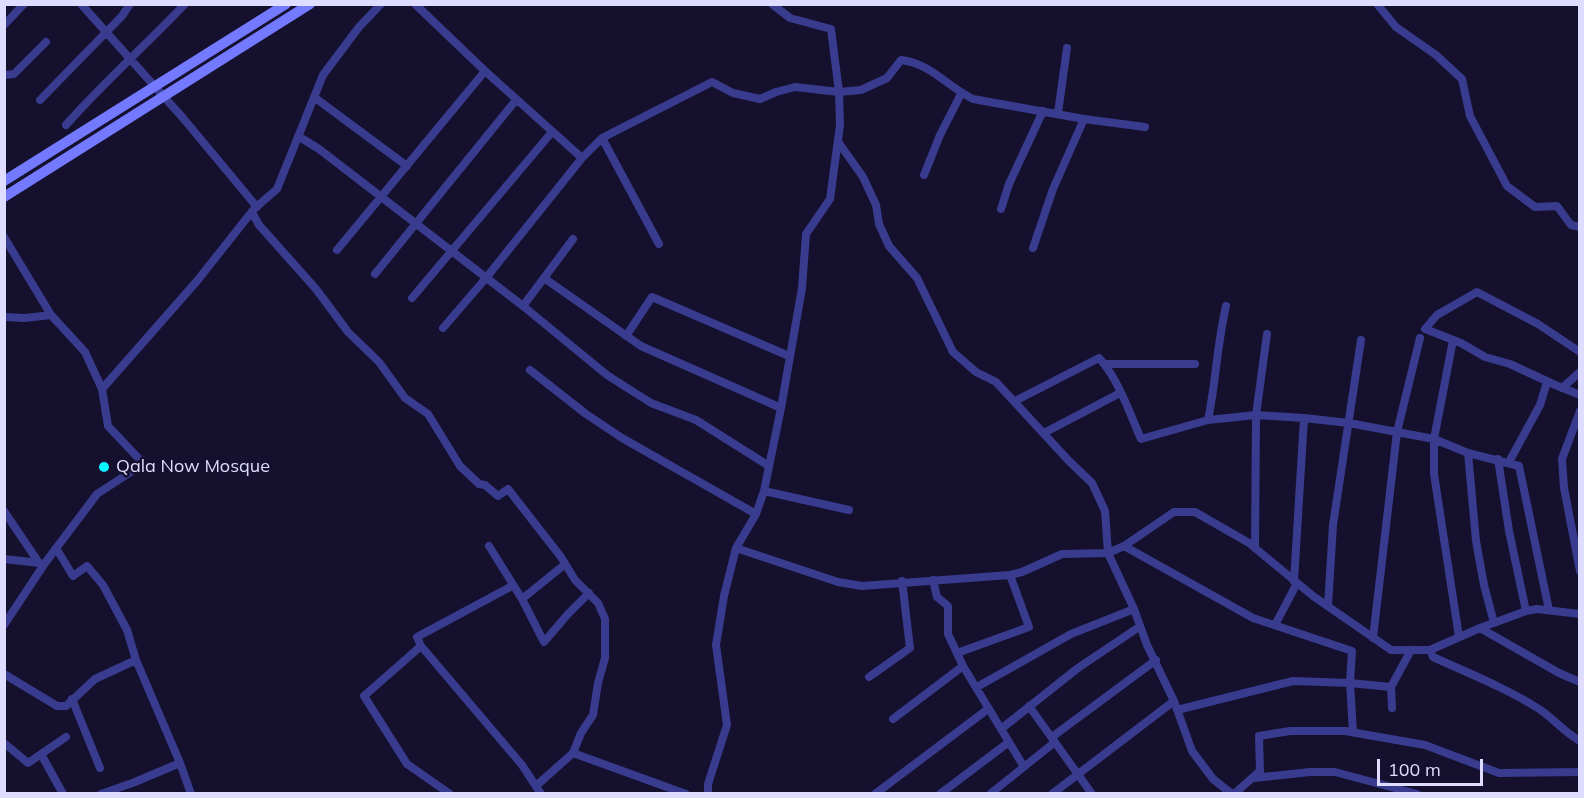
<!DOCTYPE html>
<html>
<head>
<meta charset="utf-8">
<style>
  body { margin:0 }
  #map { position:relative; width:1584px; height:798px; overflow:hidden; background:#14102e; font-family:Mulish,sans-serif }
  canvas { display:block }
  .frame { position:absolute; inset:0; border:6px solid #dfddff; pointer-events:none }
  .scale { position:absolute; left:1377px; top:759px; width:106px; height:27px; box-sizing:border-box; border:3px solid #dfddff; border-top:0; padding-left:8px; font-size:18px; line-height:21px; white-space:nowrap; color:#dfddff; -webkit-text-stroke:4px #14102e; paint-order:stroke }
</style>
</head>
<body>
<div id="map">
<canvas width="1584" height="798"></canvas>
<div class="frame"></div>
<div class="scale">100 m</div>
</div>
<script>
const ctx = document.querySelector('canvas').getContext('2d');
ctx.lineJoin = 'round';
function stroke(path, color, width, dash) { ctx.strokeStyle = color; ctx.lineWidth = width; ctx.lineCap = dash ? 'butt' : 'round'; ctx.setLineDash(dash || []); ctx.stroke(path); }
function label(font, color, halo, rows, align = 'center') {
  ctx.font = font + ' Mulish,sans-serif'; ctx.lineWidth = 5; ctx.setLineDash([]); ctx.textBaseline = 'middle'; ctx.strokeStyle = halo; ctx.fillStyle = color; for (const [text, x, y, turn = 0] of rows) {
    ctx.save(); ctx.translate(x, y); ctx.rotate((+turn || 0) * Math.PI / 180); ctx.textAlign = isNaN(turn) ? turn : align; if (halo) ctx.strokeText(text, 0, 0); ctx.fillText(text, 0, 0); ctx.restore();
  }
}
const street = new Path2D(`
  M81 4 183 118 257 207
  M415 4 485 71 582 158
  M1377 4 1396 27 1436 55 1462 79 1470 116 1507 186 1535 207 1557 206 1571 225 1580 227
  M4 25 24 4
  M4 75 14 74 46 42
  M314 97 407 166
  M40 100 122 16 130 4
  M1058 113 1067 48
  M66 125C103 83 146 45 185 4
  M298 136 319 149 523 306 607 375 651 403 696 420 769 466
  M602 138 659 244
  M839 143 863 177 876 205 879 224 889 246 917 278 953 352 976 372 996 382 1069 461 1092 483 1105 511 1108 553 1134 609 1147 645 1174 701 1192 751 1213 779 1232 794
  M924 175 940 135 961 94
  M1001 209 1009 184 1043 111
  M252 212 259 225 316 289 348 332 379 362 405 398 428 414 460 466 479 484 485 485 498 496 508 489 561 557 575 580 598 603 605 619V658L598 683 593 715 581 733 573 753 536 786
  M4 237 51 315 85 352 102 389
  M1033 248 1053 189 1084 119
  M337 250 485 71
  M375 274 516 100
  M544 278 573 239
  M412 298 552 132
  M523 306 544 278 641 346 781 408
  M4 317 25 318 51 315
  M443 328 486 278 582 158 602 138 712 82 733 93 760 99 776 92 795 87 839 92 861 90 887 78 901 60C930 63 948 87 973 99L1084 119 1145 127
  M626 336 652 297 789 356
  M1453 340 1434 439V474L1459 637
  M1580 352 1538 324 1477 292 1437 315 1425 329 1461 343 1485 357 1510 364 1553 384 1580 395
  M1104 364H1195
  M530 370 586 414 622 438 756 514
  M1562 388 1580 372
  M1015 401 1099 358C1118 378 1130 414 1141 439L1208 420 1256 415 1304 418 1349 423 1434 439 1468 453 1519 466 1549 610
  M1580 411 1562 459 1564 488 1580 571
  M1208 420C1216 382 1217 344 1226 306
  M1044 433 1120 393
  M1468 453 1476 541 1484 585 1494 623
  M1498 459 1509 531 1526 611
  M1509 462 1540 405 1547 382
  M764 491 849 510
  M4 511 39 563
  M489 546 522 599 544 642 568 614 589 593
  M1124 546 1253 618 1352 651 1350 683 1353 732
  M56 548 73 576 87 566 103 585 127 630 136 660 180 763 191 794
  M736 548 838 582 862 586 1010 575 1022 572 1062 554 1108 553 1124 546 1174 512H1195L1249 543 1313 596 1391 650H1430L1433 657C1468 673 1506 688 1539 709 1553 718 1564 732 1580 741
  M1255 548 1256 415 1267 334
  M4 559 40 563
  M933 580 937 597 948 606V634L963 666 1024 767
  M1294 581 1304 418
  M512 586 417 637 421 646 522 765 541 794
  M522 599 564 565
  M1328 606 1333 525 1361 340
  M4 625 45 563 97 494 140 466 142 462 108 426 102 389 197 281 254 209 277 189 323 75 359 27 381 4
  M1275 625 1297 583
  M1480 628 1559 673 1580 682
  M1373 638 1397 432 1420 338
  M421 646 364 696 407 764 450 794
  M1430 650 1480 628 1526 611 1537 609 1580 614
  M957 653 1029 627 1010 575
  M4 674 57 706H66L95 679 136 660
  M869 677 910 648 902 581
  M977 687 1071 634 1134 609
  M72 699 100 768
  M1029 706 1092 794
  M1392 708 1391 687 1411 650
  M1177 710 1293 681 1350 683 1391 687
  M893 719 963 666
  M1001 729 1078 668 1139 627
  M1052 737 1156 660
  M4 743 28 763 66 737
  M573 753 686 794
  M41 754 63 794
  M1254 778 1310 772H1335L1417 794
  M101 794 135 782 180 763
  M708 794V784L727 725 716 645 724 596 736 548 756 514 764 491 781 408 802 288 806 234 830 199 840 125 839 92 831 29 790 18 772 4
  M875 794 988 709
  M940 794 1009 742
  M990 794 1055 742
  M1052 794 1174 701
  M1234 794 1260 771 1259 736 1290 731H1345L1425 745 1499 773 1580 772`);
const secondary = new Path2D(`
  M4 181 286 4
  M4 197 310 4`);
const markers = [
  [104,467,6,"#09f6ff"]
];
const poiNames = [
  ["Qala Now Mosque",116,467]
];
stroke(street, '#393b8f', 8);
stroke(secondary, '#747aff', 10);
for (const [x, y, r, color] of markers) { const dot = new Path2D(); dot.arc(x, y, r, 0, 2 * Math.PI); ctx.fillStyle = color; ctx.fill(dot); stroke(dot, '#14102e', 2); }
label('18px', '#dfddff', '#14102e', poiNames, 'left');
</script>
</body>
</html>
